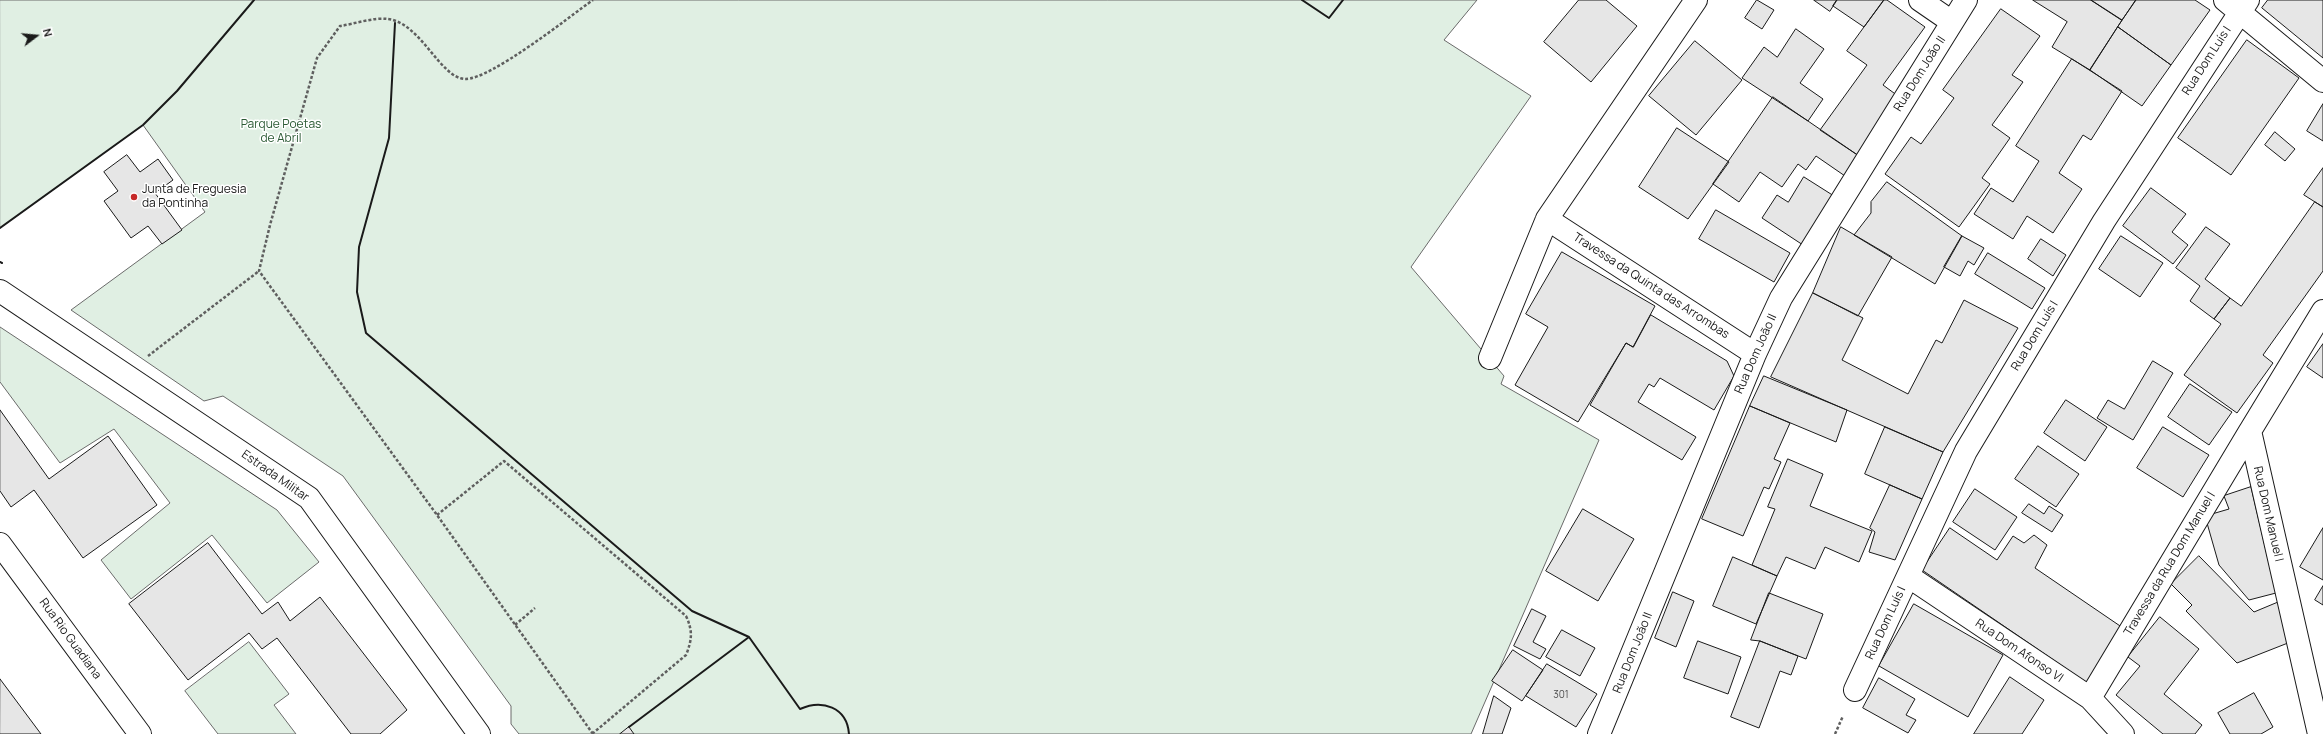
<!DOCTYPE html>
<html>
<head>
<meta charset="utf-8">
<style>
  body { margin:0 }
  #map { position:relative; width:2323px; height:734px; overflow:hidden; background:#fff; font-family:Manrope,sans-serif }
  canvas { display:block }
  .north { position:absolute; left:16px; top:16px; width:40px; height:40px; -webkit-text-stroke:3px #fff; paint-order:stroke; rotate:74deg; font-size:11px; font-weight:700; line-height:16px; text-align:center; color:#1a1a1a }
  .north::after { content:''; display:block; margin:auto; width:14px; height:18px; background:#1a1a1a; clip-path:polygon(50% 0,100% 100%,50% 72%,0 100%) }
</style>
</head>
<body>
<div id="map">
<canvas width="2323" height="734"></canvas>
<div class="north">N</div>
</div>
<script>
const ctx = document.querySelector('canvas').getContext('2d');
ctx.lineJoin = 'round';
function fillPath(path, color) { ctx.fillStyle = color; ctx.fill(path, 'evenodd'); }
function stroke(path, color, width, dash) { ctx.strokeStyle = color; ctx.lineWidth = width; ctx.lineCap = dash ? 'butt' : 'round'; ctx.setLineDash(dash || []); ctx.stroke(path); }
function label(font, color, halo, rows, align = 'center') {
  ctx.font = font + ' Manrope,sans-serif'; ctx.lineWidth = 3; ctx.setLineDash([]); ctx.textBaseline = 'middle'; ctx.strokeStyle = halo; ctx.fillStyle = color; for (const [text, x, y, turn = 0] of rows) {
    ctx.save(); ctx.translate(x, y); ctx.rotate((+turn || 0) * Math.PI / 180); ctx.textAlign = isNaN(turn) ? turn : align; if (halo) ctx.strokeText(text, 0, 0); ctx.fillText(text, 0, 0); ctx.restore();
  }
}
const green = new Path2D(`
  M0 0H1477L1444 40 1531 96 1411 267 1504 376 1501 384 1599 440 1471 734H519L511 724V706L343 476 223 396 204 401 71 310 205 212 143 125 0 228Z
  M0 327 277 510 319 562 267 603 212 535 131 599 101 560 170 503 114 429 60 463 0 382Z
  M249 642 289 694 274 705 296 734H218L185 691Z`);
const building = new Path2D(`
  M1579 0H1606L1637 26 1591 82 1544 42Z
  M1757 0 1774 10 1762 29 1745 18Z
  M1814 0H1837L1830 11Z
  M1837 0H1884L1864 27 1833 6Z
  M1884 0H1887L1925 27 1883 85 1898 96 1859 156 1820 130 1867 65 1847 51Z
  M2033 0H2091L2122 20 2090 70 2052 47 2067 22Z
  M2091 0H2136L2122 20Z
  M2136 0H2195L2210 10 2171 65 2118 27Z
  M2268 0H2323V58L2262 8Z
  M2001 9 2040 36 2012 75 2023 82 1992 125 2010 138 1982 178 1990 184 1959 227 1885 174 1911 137 1921 144 1954 98 1943 90Z
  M2118 27 2171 65 2142 106 2090 70Z
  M1796 29 1824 49 1800 83 1823 99 1808 121 1742 78 1764 47 1777 57Z
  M2247 40 2299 78 2231 175 2178 138Z
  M1695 41 1742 80 1696 135 1649 96Z
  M2072 59 2122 91 2091 140 2083 135 2059 173 2082 189 2053 233 2027 216 2013 239 1974 214 1991 188 2013 202 2039 161 2016 146Z
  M1773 97 1859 156 1845 176 1816 156 1806 170 1798 164 1782 187 1760 172 1739 202 1713 184Z
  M2323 104V141L2307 131Z
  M1677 128 1729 162 1688 219 1639 187Z
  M2275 132 2295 149 2285 161 2265 145Z
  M127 155 140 172 158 159 173 180 155 193 182 230 162 244 148 226 131 238 104 201 118 191 104 172Z
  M2323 168V207L2304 195Z
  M1804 177 1834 196 1803 245 1762 218 1777 195 1788 202Z
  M1887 182 1962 236 1935 284 1854 235 1871 213V202Z
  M2151 188 2186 214 2172 232 2188 245 2173 264 2123 226Z
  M2315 202 2323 207V271L2263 355 2273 363 2237 413 2184 375 2221 324 2214 319 2230 298 2241 306Z
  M1716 210 1790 253 1774 282 1699 239Z
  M1841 227 1892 257 1858 316 1813 293Z
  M2206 227 2230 244 2205 279 2230 298 2214 319 2190 301 2200 286 2176 268Z
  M1962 236 1984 248 1974 265 1968 261 1960 276 1944 267Z
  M2121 236 2163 263 2140 297 2099 269Z
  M2041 239 2066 255 2053 276 2028 259Z
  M1562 252 1655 306 1633 347 1626 343 1578 422 1515 385 1548 327 1526 314Z
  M1988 253 2045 288 2032 309 1975 274Z
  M1813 293 1863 318 1842 360 1908 394 1936 340 1942 343 1964 300 2018 328 1943 452 1771 377Z
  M1651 315 1727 361 1734 376 1714 410 1660 378 1654 387 1649 384 1638 402 1696 437 1682 460 1590 405 1626 343 1633 347Z
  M2323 344V378L2307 367Z
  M2153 361 2173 373 2133 440 2097 418 2108 400 2124 409Z
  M1764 376 1847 410 1836 442 1750 406Z
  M2190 384 2232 412 2209 445 2168 417Z
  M2066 400 2107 427 2085 461 2044 433Z
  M1750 406 1790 423 1774 459 1781 462 1769 489 1764 487 1743 536 1702 519Z
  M0 410 49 479 108 436 157 505 83 558 34 490 11 507 0 491Z
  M1885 427 1943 452 1922 499 1865 474Z
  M2163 427 2209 455 2183 497 2137 468Z
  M2038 446 2079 474 2056 507 2015 479Z
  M1788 459 1823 474 1810 506 1872 531 1859 562 1825 547 1815 569 1786 557 1777 576 1752 565 1775 509 1768 507Z
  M1890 485 1922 499 1895 560 1869 552 1875 532 1870 528Z
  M2251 487 2276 593 2249 600 2219 565 2205 516 2229 509 2224 496Z
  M1975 489 2017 517 1995 550 1953 522Z
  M2029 504 2044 514 2049 506 2063 515 2052 532 2022 513Z
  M1583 509 1634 539 1598 601 1546 571Z
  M1950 528 1997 560 2013 536 2024 543 2034 535 2047 545 2035 568 2126 630 2090 685 1922 570Z
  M2323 528V580L2300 567Z
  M208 543 262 614 278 602 290 621 320 597 407 710 380 734H351L277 638 262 649 249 633 188 680 129 604Z
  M2199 556 2254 612 2278 602 2293 641 2237 663 2186 611 2192 605 2171 584Z
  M1733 557 1777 576 1756 624 1713 606Z
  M2323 586V605L2315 600Z
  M1673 592 1694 601 1676 647 1655 638Z
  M1769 593 1823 614 1806 659 1760 641 1751 640Z
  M1914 604 2003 655 1968 717 1879 666Z
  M1532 609 1546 616 1533 642 1546 649 1540 659 1514 646Z
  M2160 617 2199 649 2164 694 2202 725 2195 734H2163L2116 695 2140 666 2128 657Z
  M1562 630 1595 648 1580 676 1546 657Z
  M1698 641 1741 657 1728 694 1684 678Z
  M1760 641 1798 656 1791 675 1780 671 1759 728 1731 717Z
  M1513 650 1543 670 1522 701 1492 681Z
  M1547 664 1597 694 1576 727 1526 696Z
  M2010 677 2044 700 2022 734H1974Z
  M1879 678 1915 699 1906 715 1916 720 1908 733 1863 708Z
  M0 679 41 734H0Z
  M2254 693 2273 727 2261 734H2230L2218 713Z
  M1494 696 1511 708 1502 734H1483Z
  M629 727 634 734H620Z`);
const path = new Path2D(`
  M148 356 259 271
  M437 515 504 461 686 616C693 631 692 640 686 655L592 734
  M515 625 535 608
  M593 734 437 515 259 271 270 225 317 58 340 26C354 24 374 17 388 19 421 23 440 78 465 79 490 80 569 17 593 0
  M1835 734 1843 716`);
const street = new Path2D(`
  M1920 0 1952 22
  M2225 0 2323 81
  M1547 219 1755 354
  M1490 358 1547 219 1696 0
  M0 544 140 734
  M1908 576 2090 698 2123 734
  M1855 690 1966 451 2104 221 2248 0
  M2090 698 2250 431
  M1599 734 1755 354 1781 298 1966 0
  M2319 734 2250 431 2323 311`);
const secondary = new Path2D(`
  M0 291 309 498 479 734`);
const wall = new Path2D(`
  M1302 0 1329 18 1343 0
  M395 23 389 138 359 247 357 292 366 333 692 611 749 637 800 709C822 699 847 707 849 734
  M0 228 143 125 177 91 254 0
  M0 262 2 263
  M629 727 749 637`);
const markers = [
  [134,197,4,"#c62828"]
];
const numberNames = [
  ["301",1561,695]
];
const streetNames = [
  ["Rua Dom Luís I",2207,61,-57],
  ["Rua Dom João II",1920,74,-58],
  ["Travessa da Quinta das Arrombas",1651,286,33],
  ["Rua Dom Luís I",2035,336,-59],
  ["Rua Dom João II",1756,354,-66],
  ["Estrada Militar",275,476,35],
  ["Rua Dom Manuel I",2268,514,77],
  ["Travessa da Rua Dom Manuel I",2170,564,-59],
  ["Rua Dom Luís I",1886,623,-65],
  ["Rua Rio Guadiana",70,639,54],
  ["Rua Dom Afonso VI",2019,651,34],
  ["Rua Dom João II",1633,653,-68]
];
const parkNames = [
  ["Parque Poetas",281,125],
  ["de Abril",281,139]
];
const poiNames = [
  ["Junta de Freguesia",142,190],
  ["da Pontinha",142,204]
];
fillPath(green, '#e0efe3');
stroke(green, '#6a6a6a', 1);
fillPath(building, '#e6e6e6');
stroke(building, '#1a1a1a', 1);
stroke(street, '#1a1a1a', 24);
stroke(secondary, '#1a1a1a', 24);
stroke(path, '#5f5f5f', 2.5, [3, 2]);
stroke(street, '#fff', 22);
stroke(secondary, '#fff', 22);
stroke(wall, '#1a1a1a', 2);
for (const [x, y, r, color] of markers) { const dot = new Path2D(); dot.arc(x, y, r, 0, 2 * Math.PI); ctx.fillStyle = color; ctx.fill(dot); stroke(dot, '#fff', 1.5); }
label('10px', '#4d4d4d', null, numberNames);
label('12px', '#1a1a1a', '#fff', streetNames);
label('12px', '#2b5a34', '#fff', parkNames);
label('12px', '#1a1a1a', '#fff', poiNames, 'left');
</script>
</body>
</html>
